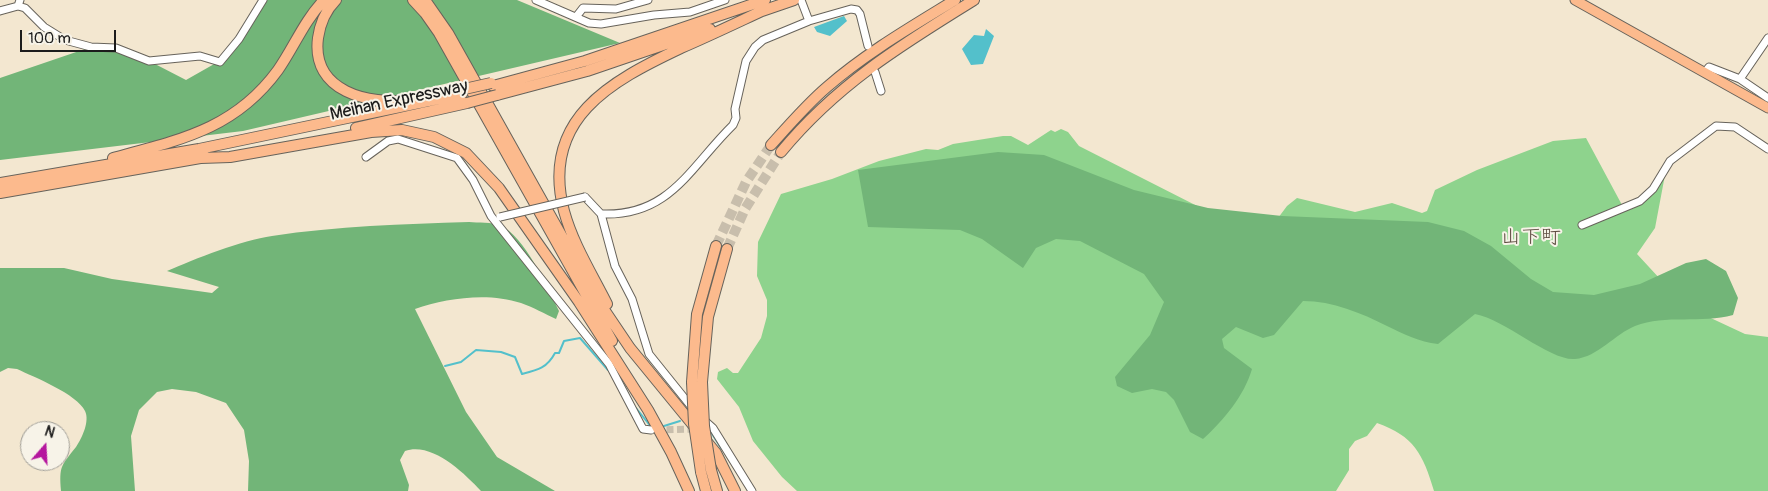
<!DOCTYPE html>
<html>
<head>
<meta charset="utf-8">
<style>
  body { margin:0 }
  #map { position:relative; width:1768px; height:491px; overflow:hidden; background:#f3e7d0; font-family:Pangolin,sans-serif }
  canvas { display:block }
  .north { position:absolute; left:20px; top:421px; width:50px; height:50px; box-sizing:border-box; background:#f7f3e8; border:1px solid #9f9d96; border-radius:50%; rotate:19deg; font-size:14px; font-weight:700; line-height:20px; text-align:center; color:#1c1c1c }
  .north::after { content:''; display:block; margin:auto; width:18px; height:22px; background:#b5179e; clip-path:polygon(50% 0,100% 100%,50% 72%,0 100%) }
  .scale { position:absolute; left:20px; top:30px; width:96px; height:22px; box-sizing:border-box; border:2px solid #1c1c1c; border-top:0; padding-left:6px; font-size:15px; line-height:18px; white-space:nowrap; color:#1c1c1c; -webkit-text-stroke:4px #f7f3e8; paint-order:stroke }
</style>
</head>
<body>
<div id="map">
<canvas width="1768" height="491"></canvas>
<div class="north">N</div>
<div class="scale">100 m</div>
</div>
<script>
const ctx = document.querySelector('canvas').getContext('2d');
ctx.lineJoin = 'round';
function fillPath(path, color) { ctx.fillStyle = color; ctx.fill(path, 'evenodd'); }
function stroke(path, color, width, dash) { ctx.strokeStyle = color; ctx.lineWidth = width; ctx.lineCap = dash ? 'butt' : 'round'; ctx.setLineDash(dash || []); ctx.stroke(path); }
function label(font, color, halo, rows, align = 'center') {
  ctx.font = font + ' Pangolin,"Klee One",sans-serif'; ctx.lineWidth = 4; ctx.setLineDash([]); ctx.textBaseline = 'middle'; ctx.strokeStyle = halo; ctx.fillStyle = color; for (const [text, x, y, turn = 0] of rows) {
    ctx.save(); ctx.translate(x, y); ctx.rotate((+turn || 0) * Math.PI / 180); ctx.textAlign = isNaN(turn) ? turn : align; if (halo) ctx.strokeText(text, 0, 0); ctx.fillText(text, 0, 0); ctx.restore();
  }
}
const green = new Path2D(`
  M1061 129 1068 132 1079 146 1207 211 1278 218 1287 206 1297 198 1355 212 1392 203 1422 213 1427 211 1435 190 1477 170 1553 141 1586 138 1622 205 1635 200 1665 175 1655 228 1637 254 1685 306 1745 334 1768 337V491H1434C1423 454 1414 436 1377 423L1367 436 1355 441 1349 449V470L1336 491H797L782 477 753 441 739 407 717 379 718 372 727 368 733 373H738L761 338 767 316V300L757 276 758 242 781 194 832 179 879 161 926 149 938 150 953 144 1003 136H1011L1028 145 1051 130 1055 132Z`);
const forest = new Path2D(`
  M266 0H517L620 43 243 131 0 160V78L85 49 124 48 186 80 223 59Z
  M998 152 1044 155 1134 190 1208 208 1282 216 1428 222 1464 231 1491 246 1531 279 1553 292 1594 295 1640 284 1686 263 1706 259 1726 271 1738 298 1733 315C1701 324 1666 314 1635 326 1615 334 1598 357 1575 359 1550 361 1506 320 1475 314L1438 344C1419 342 1404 334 1387 326 1361 313 1333 301 1303 301L1274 335 1263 338 1236 327 1222 339 1224 348 1252 369C1244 396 1224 420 1203 439L1190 432 1174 400 1166 392 1152 389 1132 393 1117 386 1115 377 1150 335 1164 302 1144 274 1080 241 1056 239 1036 248 1023 268 982 239 960 230 868 227 858 170Z
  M469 222C478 223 492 222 500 225 525 237 547 286 559 311L556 319C545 314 533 307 521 303 488 292 446 298 415 309L466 412 497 457 555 491H481C463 472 432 442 405 451L400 460 409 485 408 491H248L249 461 244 430 226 403 196 392 172 389 157 392 139 410 131 436 135 491H61C59 466 61 466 76 447 82 438 90 421 85 411 77 394 34 377 17 369L8 368 0 372V268H64L112 279 212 293 219 287 167 271C195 259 242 240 272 236 337 226 403 224 469 222Z`);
const water = new Path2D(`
  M844 16 847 21 830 36 817 32 814 27Z
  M986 29 994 36 983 64 971 65 962 49 974 35 984 36Z`);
const stream = new Path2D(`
  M445 366 461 362 476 350 501 352 515 357 522 374C538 370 547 368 555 353H559L564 341 580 338 608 370
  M636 408 652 428
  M664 426 680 421
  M709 429 721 448`);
const minorTunnel = new Path2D(`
  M656 430 698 429`);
const highwayTunnel = new Path2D(`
  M716 246 746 182 771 145
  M727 249 745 209 781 152`);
const minor = new Path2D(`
  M536 0 589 23 601 24 654 15 690 12 725 0
  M801 0 809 21
  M18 6 25 8 44 27 65 40 91 47 116 48 149 61 200 56 220 62 239 39 263 0
  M0 11 18 6 20 0
  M576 17 583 8 616 9 648 0
  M875 72 881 91
  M1705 72 1709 67 1740 79 1768 98
  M1740 79 1768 38
  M366 157 388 141 398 139 457 158 473 180 491 216 609 364 643 429 651 430
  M585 197 601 214C670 217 690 167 733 125L736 118 735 109 746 61 755 47 763 40 809 21 851 9 857 10 860 14 868 46
  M601 214 615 266 632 299 649 354 694 410
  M1582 225 1640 201 1653 189 1670 161 1716 126 1735 127 1768 149
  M703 419 713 428 752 491`);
const major = new Path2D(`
  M1575 0 1768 108`);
const highway = new Path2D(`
  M336 0C326 10 320 24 318 38 311 92 369 105 410 100
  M413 0 425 13 439 33 612 341
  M425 0 448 33 597 299 630 348 716 453 735 491
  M759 12 794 0
  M493 86 585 61 765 0
  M497 95 587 71 710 29
  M356 128 467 103
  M771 145C789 125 807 104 827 87 866 53 911 27 955 0
  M781 152C836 85 901 45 974 0
  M113 158C180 140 235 129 278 70 294 47 304 21 324 0
  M201 158 230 157 371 132 402 130 434 137 466 153 499 188 579 302 648 410 671 452 689 491
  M0 183 199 149 462 94
  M0 193 206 157
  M607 304C592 274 573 244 564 211 540 119 611 81 681 48 709 36 736 23 764 10
  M692 382 697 314 716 246
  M702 382 708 317 727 249
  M711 470 717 491
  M701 472 706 491`);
const minorBridge = new Path2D(`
  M500 217 585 197`);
const highwayBridge = new Path2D(`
  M460 90 491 83
  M467 103 497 95
  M692 382 694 424 701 472
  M702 382 704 426 711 470`);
const streetNames = [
  ["Meihan Expressway",399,101,-12]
];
const quarterNames = [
  ["山下町",1531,238]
];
fillPath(green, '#8ed38d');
fillPath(forest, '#72b578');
fillPath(water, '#53c0cb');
stroke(stream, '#53c0cb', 2);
stroke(minorTunnel, '#c8beac', 7, [7, 3.5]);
stroke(highwayTunnel, '#c8beac', 10, [10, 5]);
stroke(minor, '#67635b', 9);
stroke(major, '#67635b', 11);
stroke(highway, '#67635b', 12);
stroke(minor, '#fff', 7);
stroke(major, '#fcba8d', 9);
stroke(highway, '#fcba8d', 10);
stroke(minorBridge, '#67635b', 9, []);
stroke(highwayBridge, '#67635b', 12, []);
stroke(minorBridge, '#fff', 7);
stroke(highwayBridge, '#fcba8d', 10);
label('18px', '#1c1c1c', '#f7f3e8', streetNames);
label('20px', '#5d4b40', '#f7f3e8', quarterNames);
</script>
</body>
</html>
